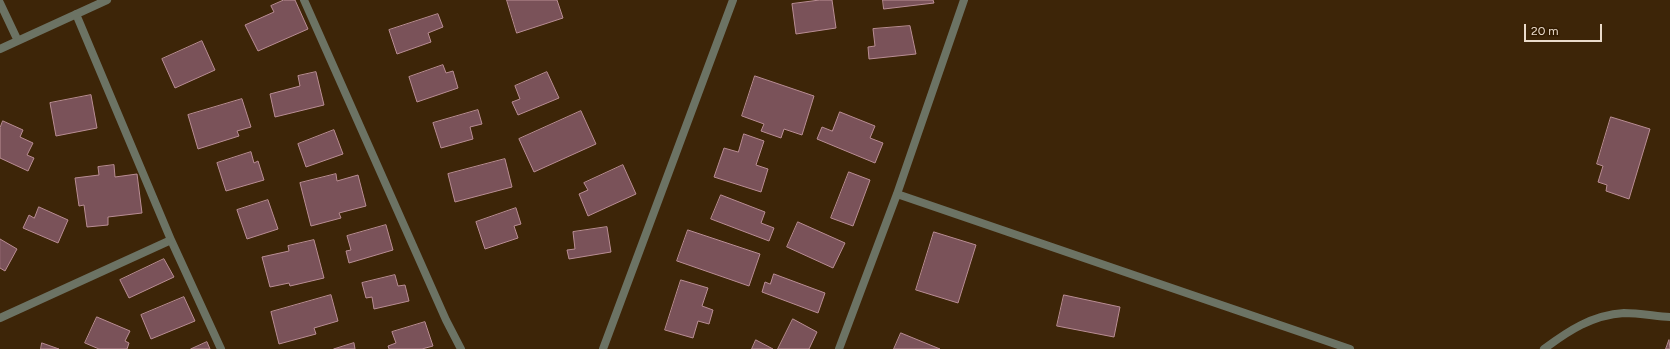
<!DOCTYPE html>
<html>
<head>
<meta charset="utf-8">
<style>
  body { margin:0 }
  #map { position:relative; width:1670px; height:349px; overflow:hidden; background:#3d2508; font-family:Figtree,sans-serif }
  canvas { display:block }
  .scale { position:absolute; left:1524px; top:24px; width:78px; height:18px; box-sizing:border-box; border:2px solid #eadbcb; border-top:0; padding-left:5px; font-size:12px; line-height:14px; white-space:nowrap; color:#eadbcb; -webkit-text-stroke:3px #321b00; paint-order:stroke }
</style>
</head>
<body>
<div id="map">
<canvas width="1670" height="349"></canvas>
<div class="scale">20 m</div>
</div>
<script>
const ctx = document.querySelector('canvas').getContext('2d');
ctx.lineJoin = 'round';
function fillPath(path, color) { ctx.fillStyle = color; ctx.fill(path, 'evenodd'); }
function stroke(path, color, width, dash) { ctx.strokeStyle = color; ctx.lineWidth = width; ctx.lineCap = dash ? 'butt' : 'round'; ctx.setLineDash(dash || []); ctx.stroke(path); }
const building = new Path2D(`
  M284 0H295L308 29 258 51 245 25 274 12 271 6Z
  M507 0H557L563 18 517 33Z
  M820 0H832L836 28 796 34 792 4Z
  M883 0H933L934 3 884 9Z
  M438 14 443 27 428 33 431 42 397 54 389 30Z
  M910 26 916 54 869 59 868 47 875 46 873 29Z
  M202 41 215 70 175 88 162 59Z
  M443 65 446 73 453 71 458 88 417 102 409 77Z
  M316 72 324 105 275 117 270 94 300 86 298 76Z
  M547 72 559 98 518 115 512 102 520 99 515 86Z
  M755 76 814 96 802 135 784 129 781 138 761 131 764 124 742 116Z
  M91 95 97 128 56 136 50 103Z
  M242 99 251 127 237 131 239 136 198 149 188 115Z
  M478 110 482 124 470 127 473 139 441 148 433 123Z
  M581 111 596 144 534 172 519 139Z
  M840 112 875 126 870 138 883 143 875 163 817 139 822 127 832 131Z
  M1611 117 1650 129 1629 199 1606 191 1607 185 1598 182 1603 166 1597 164Z
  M3 121 23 130 20 137 33 143 27 155 34 158 28 171 0 158V128Z
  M334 130 343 154 306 167 298 144Z
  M744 134 764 141 756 165 768 169 761 192 714 177 724 148 738 152Z
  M251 152 254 163 258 161 264 180 226 191 217 163Z
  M505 159 512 187 455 202 448 174Z
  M114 165 115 177 137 174 142 213 108 217V225L87 227 84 205 79 206 75 178 99 175 98 167Z
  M623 165 636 194 588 216 579 194 588 190 584 183Z
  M849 172 870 180 853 226 831 218Z
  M336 174 337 181 358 175 366 206 339 213 341 218 311 226 300 183Z
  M721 195 765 212 761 223 774 228 769 241 711 219Z
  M268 200 278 229 247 239 237 210Z
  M39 207 68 220 58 243 23 228 29 215 34 218Z
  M516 208 521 224 514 226 518 238 485 249 476 222Z
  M798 222 845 243 833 268 787 247Z
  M386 225 393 250 349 263 346 251 351 250 347 236Z
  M607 227 611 252 569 259 567 250 575 249 573 232Z
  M688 230 760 254 749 286 677 261Z
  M934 232 976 245 958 303 916 290Z
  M0 239 17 249 5 271 0 268Z
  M314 240 324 278 290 286 289 283 270 287 262 257 289 251 288 246Z
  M164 259 174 277 129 298 120 280Z
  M774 274 825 293 818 313 762 292 765 282 770 284Z
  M395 275 398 286 405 285 409 301 374 309 372 297 366 298 362 283Z
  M681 280 708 288 702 306 713 310 709 324 698 321 693 338 665 330Z
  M331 295 338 321 314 328 316 334 279 344 271 312Z
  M1064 295 1120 307 1114 337 1057 326Z
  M184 297 195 321 151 339 141 315Z
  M97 317 130 331 125 341 129 343 127 349H99L85 343Z
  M793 319 817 332 809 349H778Z
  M425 322 433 346 422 349H389L388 346 396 343 392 332Z
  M901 333 940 349H894Z
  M756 340 773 349H752Z
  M1669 340 1670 349H1666Z
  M207 342 210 349H191Z
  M42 343 59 349H41Z
  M354 343 355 349H334Z`);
const street = new Path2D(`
  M304 0 446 320 461 349
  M0 3 18 41
  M76 14 171 240 221 349
  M0 49 107 0
  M897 194 1350 349
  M0 318 171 240
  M603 349 733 0
  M839 349 897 194 964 0
  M1544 349C1568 331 1592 315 1624 313 1639 313 1655 316 1670 317`);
fillPath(building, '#7a5259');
stroke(building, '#b98d94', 1);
stroke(street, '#6c7364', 8);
</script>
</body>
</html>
